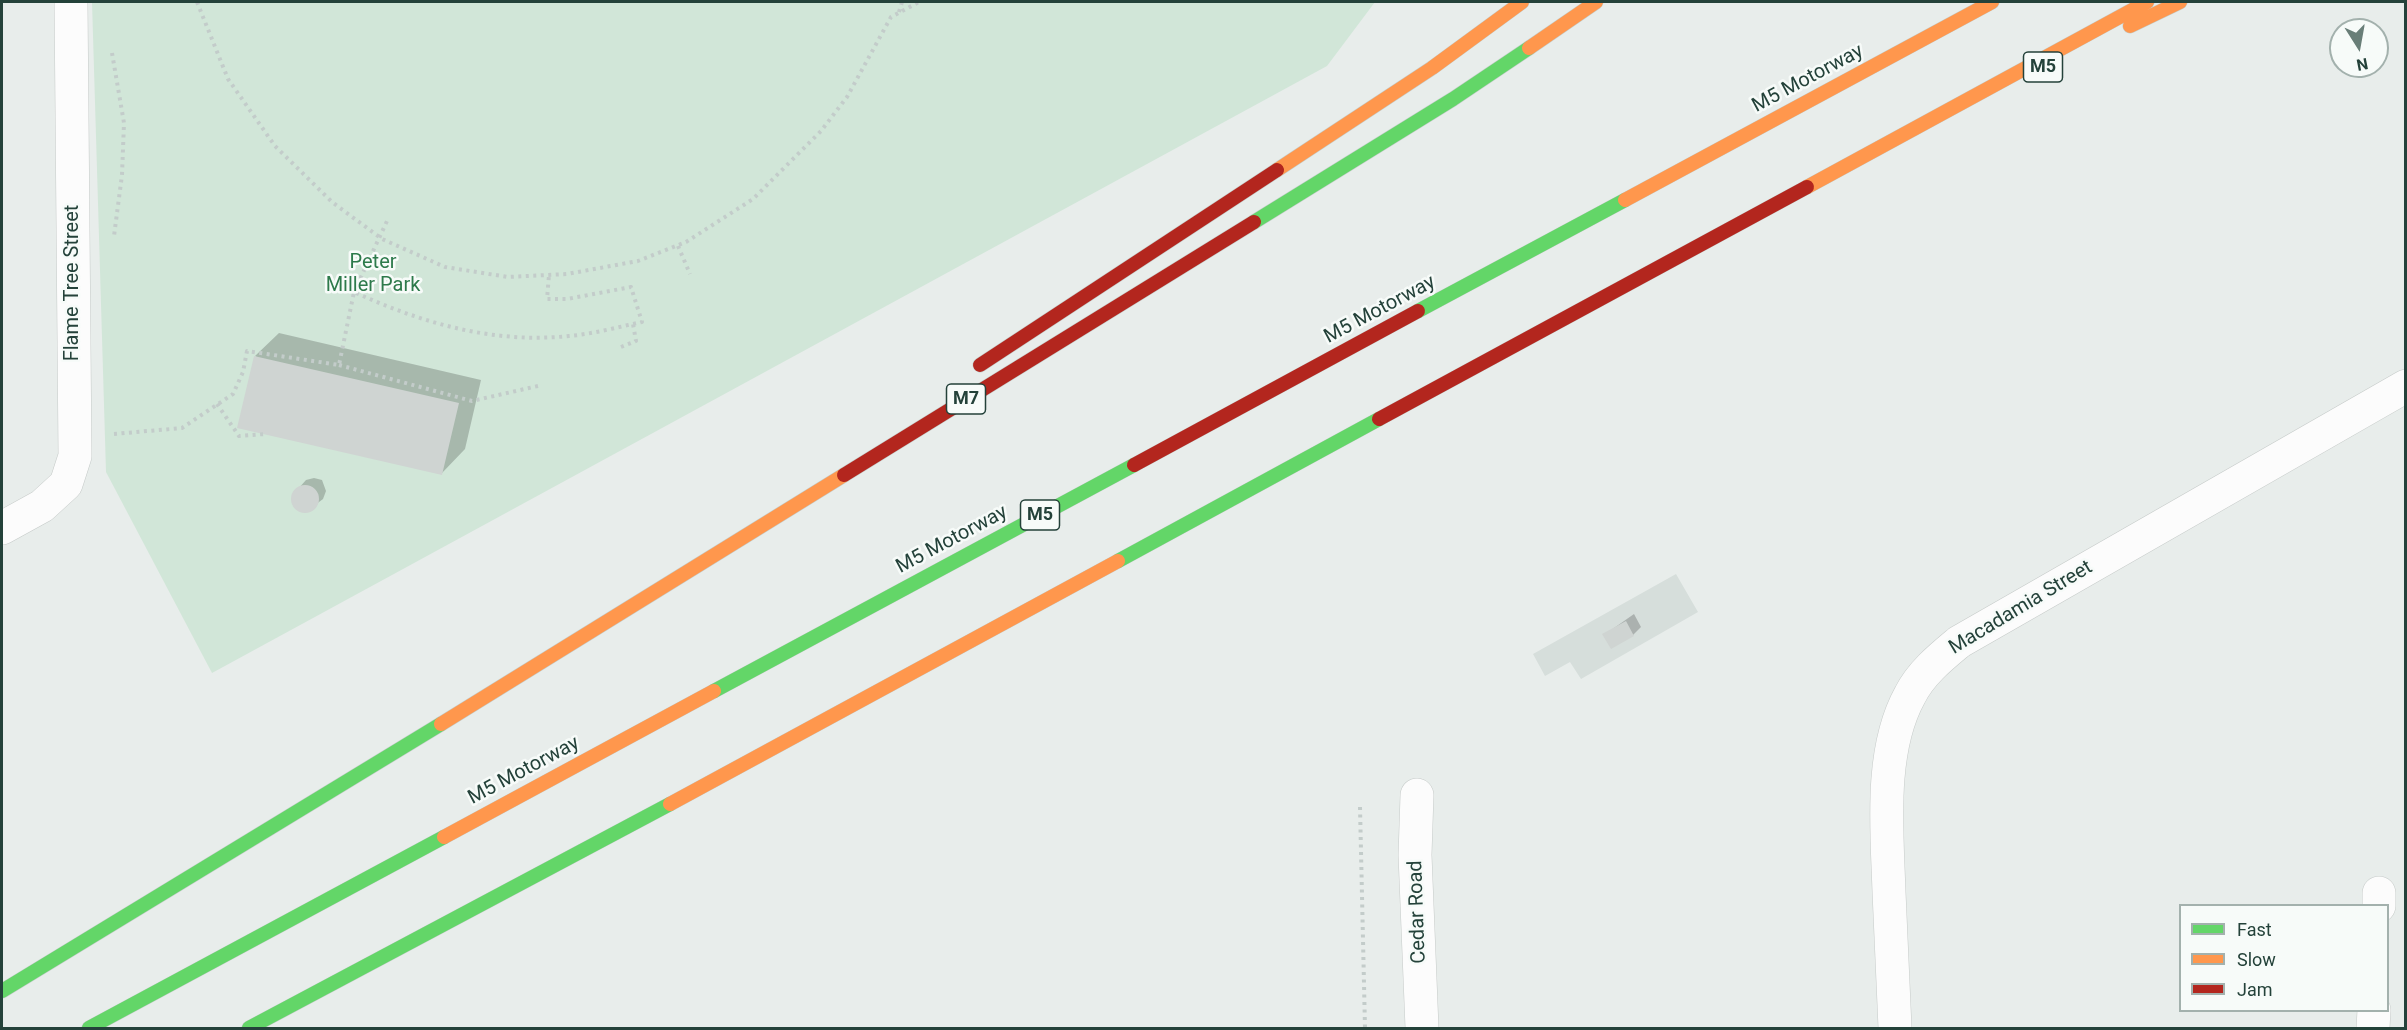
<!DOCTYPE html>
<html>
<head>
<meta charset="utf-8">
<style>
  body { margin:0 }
  #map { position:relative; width:2407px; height:1030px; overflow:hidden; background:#e8edeb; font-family:Roboto,sans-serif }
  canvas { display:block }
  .frame { position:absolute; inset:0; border:3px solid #24423a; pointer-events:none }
  .legend { position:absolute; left:2179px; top:904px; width:210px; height:108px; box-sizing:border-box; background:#f7fbf9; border:2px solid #a3b1ad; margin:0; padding:8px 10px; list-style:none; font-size:18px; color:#24423a }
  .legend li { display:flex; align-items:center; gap:12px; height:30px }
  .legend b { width:30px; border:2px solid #a3b1ad }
  .north { position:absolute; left:2329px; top:18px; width:60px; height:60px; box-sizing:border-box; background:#f7fbf9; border:2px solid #a3b1ad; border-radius:50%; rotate:169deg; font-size:16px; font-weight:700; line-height:24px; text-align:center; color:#24423a }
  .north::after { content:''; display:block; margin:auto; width:21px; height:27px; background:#697e78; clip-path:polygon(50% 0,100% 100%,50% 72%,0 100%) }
</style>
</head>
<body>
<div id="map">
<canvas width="2407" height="1030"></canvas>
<div class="frame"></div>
<ul class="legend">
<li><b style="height:8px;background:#63d668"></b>Fast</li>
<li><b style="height:8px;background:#ff974d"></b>Slow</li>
<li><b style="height:8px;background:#b3261e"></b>Jam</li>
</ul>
<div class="north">N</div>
</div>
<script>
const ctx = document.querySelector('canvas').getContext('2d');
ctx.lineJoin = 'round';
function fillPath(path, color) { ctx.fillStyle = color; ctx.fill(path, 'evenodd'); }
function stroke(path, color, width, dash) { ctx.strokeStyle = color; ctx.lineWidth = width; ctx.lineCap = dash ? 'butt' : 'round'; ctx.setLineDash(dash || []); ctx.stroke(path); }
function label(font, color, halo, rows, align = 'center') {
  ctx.font = font + ' Roboto,sans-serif'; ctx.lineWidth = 5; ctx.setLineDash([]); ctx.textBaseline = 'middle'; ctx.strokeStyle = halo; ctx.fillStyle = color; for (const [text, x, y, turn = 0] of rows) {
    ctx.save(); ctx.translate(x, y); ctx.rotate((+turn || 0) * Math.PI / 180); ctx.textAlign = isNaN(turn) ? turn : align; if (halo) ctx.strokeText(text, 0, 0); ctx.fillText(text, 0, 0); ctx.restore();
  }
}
const built = new Path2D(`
  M1676 574 1698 612 1581 679 1570 662 1545 676 1533 654Z`);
const green = new Path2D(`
  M92 2H1375L1327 66 212 673 106 472Z`);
const shadow = new Path2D(`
  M279 333 481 380 465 449 442 473 255 356Z
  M314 478 322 480 326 491 323 499 307 511 296 507 293 496 298 489 306 480Z
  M1634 614 1641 627 1633 635 1611 647 1604 635Z`);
const building = new Path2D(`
  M254 356 459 403 442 475 237 428Z
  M291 499a14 14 0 1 1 28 0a14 14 0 1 1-28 0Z
  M1626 621 1634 636 1611 649 1602 634Z`);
const path = new Path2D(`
  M197 2 228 79 275 146 332 202 382 239 445 267 508 277 567 274 638 261 686 242 753 199 821 131 847 97 891 17 919 2
  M899 12 902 2
  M112 53 124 123 122 175 114 236
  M678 246 690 274
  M354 292 387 221
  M621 347 636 341 633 324
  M339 365 472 401 538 386
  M217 404 239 436 265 434
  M114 434 182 428 233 394 243 372 247 351 339 365 354 292C422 323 493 344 569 336 593 334 618 327 642 322L631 287 567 299H547L549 275
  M1360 807 1365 1028`);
const street = new Path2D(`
  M2 528 42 506 66 484 75 456 71 2
  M1417 795 1415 855 1422 1028
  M2379 906V893
  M1895 1028C1893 983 1891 937 1889 892 1887 830 1879 751 1910 695 1921 673 1941 657 1959 642L2406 386
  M2373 1028 2374 1010`);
const fast = new Path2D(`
  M1254 222 1453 99 1529 48
  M1418 311 1625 200
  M1118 561 1379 419
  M714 691 1134 465
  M2 991 441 724
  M89 1028 444 837
  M249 1028 670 804`);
const slow = new Path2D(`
  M2130 26 2180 2
  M1529 48 1596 2
  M1277 170 1432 68 1522 2
  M1807 187 2147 2
  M1625 200 1992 2
  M441 724 844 475
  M670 804 1118 561
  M444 837 714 691`);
const jam = new Path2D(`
  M980 365 1277 170
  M1379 419 1807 187
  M1134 465 1418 311
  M844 475 1254 222`);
const shields = [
  [2043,67,39],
  [966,399,39],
  [1040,515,39]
];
const shieldNames = [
  ["M5",2043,67],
  ["M7",966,399],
  ["M5",1040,515]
];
const streetNames = [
  ["M5 Motorway",1808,79,-28],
  ["Flame Tree Street",73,283,-90],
  ["M5 Motorway",1380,310,-28],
  ["M5 Motorway",952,540,-28],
  ["Macadamia Street",2021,608,-31],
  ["M5 Motorway",524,771,-28],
  ["Cedar Road",1418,912,-92]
];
const parkNames = [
  ["Peter",373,263],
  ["Miller Park",373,286]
];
fillPath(built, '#d6dedb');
fillPath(green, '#d1e6d8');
fillPath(shadow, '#0003');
fillPath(building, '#cfd4d2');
stroke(street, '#c5cac8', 34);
stroke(fast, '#c3ccc9', 15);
stroke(slow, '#c3ccc9', 15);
stroke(jam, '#c3ccc9', 15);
stroke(path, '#c3ccca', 4, [3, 4.5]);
stroke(street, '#fcfcfc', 33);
stroke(fast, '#63d668', 14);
stroke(slow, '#ff974d', 14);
stroke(jam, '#b3261e', 14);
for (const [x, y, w] of shields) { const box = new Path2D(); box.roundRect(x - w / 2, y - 15, w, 30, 4.5); ctx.fillStyle = '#f7fbf9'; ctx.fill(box); stroke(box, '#24423a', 1.5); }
label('bold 18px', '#24423a', null, shieldNames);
label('20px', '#24423a', '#f7fbf9', streetNames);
label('20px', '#2d7a4b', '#f7fbf9', parkNames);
</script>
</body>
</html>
